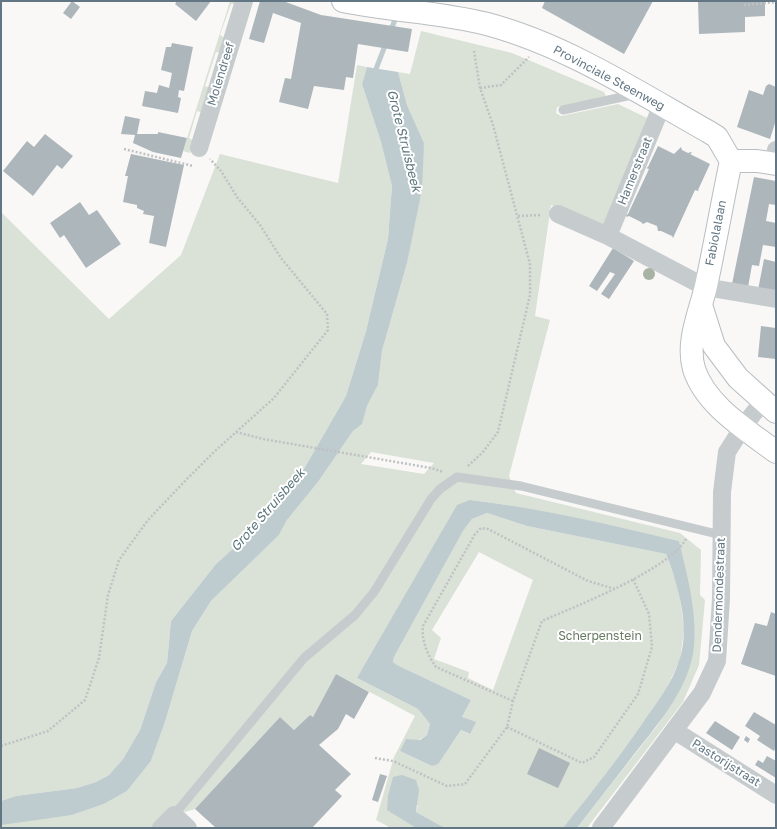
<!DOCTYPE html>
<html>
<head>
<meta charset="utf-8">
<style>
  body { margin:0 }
  #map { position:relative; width:777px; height:829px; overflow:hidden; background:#f9f8f6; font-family:"Golos Text",sans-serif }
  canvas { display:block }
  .frame { position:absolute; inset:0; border:2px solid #627683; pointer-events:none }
</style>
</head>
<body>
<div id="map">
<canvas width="777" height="829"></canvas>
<div class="frame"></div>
</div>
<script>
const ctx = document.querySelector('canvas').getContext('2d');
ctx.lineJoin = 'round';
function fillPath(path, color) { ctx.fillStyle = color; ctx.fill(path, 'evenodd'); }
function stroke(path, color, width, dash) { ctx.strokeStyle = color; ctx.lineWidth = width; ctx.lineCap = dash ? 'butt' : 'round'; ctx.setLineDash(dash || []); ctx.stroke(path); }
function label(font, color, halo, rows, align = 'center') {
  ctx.font = font + ' "Golos Text",sans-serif'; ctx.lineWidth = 4; ctx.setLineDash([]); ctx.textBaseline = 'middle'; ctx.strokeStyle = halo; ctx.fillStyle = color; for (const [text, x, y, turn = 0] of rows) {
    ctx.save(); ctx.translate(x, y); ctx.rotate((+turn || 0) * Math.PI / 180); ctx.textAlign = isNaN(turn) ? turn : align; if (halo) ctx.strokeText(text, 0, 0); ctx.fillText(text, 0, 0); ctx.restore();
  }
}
const green = new Path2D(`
  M230 1H239L238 5 231 4 220 35 227 39 222 53 216 52 205 86 211 88 204 113 197 111 189 138 194 141 190 153 183 151Z
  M421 31 512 53 604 92 607 98 557 107 556 113 561 116 618 104 647 118 603 228 551 205 535 316 550 320 509 476 516 493 680 533 701 550 700 595 705 600 699 665 683 702 587 828H577L657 726 677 695 691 663 679 541C610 526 541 508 470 500L357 678 418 709 430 724 427 735 400 751 432 766 450 746 461 730 469 734 462 717 471 700 397 665 393 662 394 657 463 531 472 519 487 513 527 526 666 554 679 590 684 630 680 660 666 689 619 758 563 828H445L416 812 418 805 388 810 416 828H391L376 820 394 757 415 716 336 674 313 717 310 715 294 730 280 717 195 809 174 815 161 828H1V825L11 822 72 815 104 804 127 791 151 761 165 722 192 631 211 601 279 535 287 520 318 482 353 431 362 423 367 406 378 385 382 351 407 263 424 143 407 105 398 72 410 74ZM371 452 434 463 424 474 361 464ZM479 552 533 580 493 690 468 678 469 672 434 659 441 638 432 630Z
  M357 65 367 67 362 84 381 142 392 186 388 239 366 331 346 396 301 474 247 536 216 564 171 621 167 663 156 682 140 730 123 759 109 775 96 782 77 788 16 796 1 801V212L109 319 181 255 220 154 338 183Z`);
const water = new Path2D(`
  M367 67 398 72 407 105 424 143 422 189 407 263 382 351 378 385 367 406 362 424 353 431 318 482 287 520 279 535 211 601 192 631 165 722 151 761 127 791 104 804 72 815 1 825V801L16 796 77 788 96 782 109 775 123 759 140 730 156 682 167 663 171 621 216 564 247 536 301 474 346 396 366 331 388 239 392 186 381 142 362 84Z
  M470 500C541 508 610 525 679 541 687 575 697 611 694 646 690 690 655 727 629 761 612 783 594 806 577 828H563C591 793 619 758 644 721 657 702 672 683 679 661 691 629 678 584 666 554L527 526 487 513 472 519 463 531 394 657 393 662 397 665 471 700 462 717 476 722 470 734 461 730 438 764 432 766 400 751 406 739 420 740 427 735 430 724 418 709 357 678 457 505Z
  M402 775 416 780 419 790 416 812 445 828H416L387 810 388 796 393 777Z`);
const stream = new Path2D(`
  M390 32 397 15
  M377 75 376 69 386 43`);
const building = new Path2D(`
  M72 1 80 7 71 19 63 13Z
  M177 1H211L196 21 175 4Z
  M260 1H283L321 15 412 29 408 52 358 44 353 78 346 77 344 90 314 86 308 109 279 102 285 78 291 79 301 23 273 13 264 43 249 39Z
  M545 1H653L624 54 542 8Z
  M698 1H765V16L745 17V32L699 34Z
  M172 43 193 47 184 91 179 90 178 97 181 98 178 113 142 106 145 91 157 93 159 85 169 88 172 73 161 70 166 47H171Z
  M769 84 776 87V120L770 139 737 127 749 90 763 95 766 86Z
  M125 116 140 119 137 134H158V132L187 138 181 158 153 152 133 143 135 135 121 134Z
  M45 134 73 156 62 169 57 165 33 196 3 171 27 141 34 147Z
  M658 146 674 154 681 147 682 150 688 153 691 152 692 153 690 154 710 164 698 190H699L698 191 695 190 673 238 672 236 661 231H658L657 226 647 222 643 224 641 222 629 216 627 217 626 215 628 214 649 169 646 168 648 167Z
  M131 154 184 165 166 247 149 243 154 216 143 214 144 211 137 208V205L123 202 128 176H125Z
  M754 177 776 181V205L769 204 766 221 776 223V247L763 245 759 266 752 265 748 287 732 284Z
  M80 202 89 215 97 210 121 244 86 268 64 235 60 238 50 223Z
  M613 248 634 261 609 299 601 294 615 274 610 272 597 291 589 286Z
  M764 259 776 262V292L758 290Z
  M761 326 776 328V359L758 357Z
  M771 612 776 614V676L741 664 755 623 767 626Z
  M336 674 369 692 354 719 346 714 338 729 319 745 351 774 335 790 342 796 312 828H216L195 809 280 717 294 730 310 715 313 717Z
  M754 712 776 725V747L774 751 757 740 760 736 745 726Z
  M715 721 740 737 732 750 706 733Z
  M746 736 750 739 748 743 744 740Z
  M539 748 570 763 558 788 527 774Z
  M767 756 776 761V778L755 765 758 760 763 763Z
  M380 774 387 776 378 802 372 800Z`);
const path = new Path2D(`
  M744 5 776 2
  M480 88 501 85 529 57
  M124 149 193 166
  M518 216 541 215
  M236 432 263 439 431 468 443 472
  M468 466 483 452 498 432 530 295V264L493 125 480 88 474 51
  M513 701 436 667C428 656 421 640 423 626L475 534 481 528 488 529 588 581 615 589
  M507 727 582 763 594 757 638 694 652 647 649 614 633 579
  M1 746 48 731 85 700 99 658 108 595 119 560 148 520 185 481 215 451 274 398 328 330 327 314 281 258 260 225 237 197 221 171 210 159
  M375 758 393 761 447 786 465 784 507 727 513 701 542 621C576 606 669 570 686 539`);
const lane = new Path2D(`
  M563 110 636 94
  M174 815 304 658 355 615 374 592 431 499 440 489 457 477 521 486 721 535`);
const street = new Path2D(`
  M199 148 244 1
  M773 163 776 150
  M558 214 608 236 705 287 776 299
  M608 236 662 105
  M675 731 776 795
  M161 828 174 815 188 828
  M601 828 702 693 717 661 721 599 722 492 727 452 743 427 763 401`);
const secondary = new Path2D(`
  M343 1C391 11 440 12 487 24 566 45 638 92 709 132L717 137 731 161
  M731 161C722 203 715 245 706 286 700 312 686 342 694 369 706 406 747 430 776 452
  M731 161H757L776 164
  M701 305 714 346 738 378 776 412`);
const trees = [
  [649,274]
];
const streetNames = [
  ["Molendreef",221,74,-73],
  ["Provinciale Steenweg",609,78,28],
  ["Hamerstraat",635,171,-68],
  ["Fabiolalaan",716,233,-79],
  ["Dendermondestraat",719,595,-88],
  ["Pastorijstraat",726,763,32]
];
const parkNames = [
  ["Scherpenstein",600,636]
];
const waterNames = [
  ["Grote Struisbeek",404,141,76],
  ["Grote Struisbeek",268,510,-49]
];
fillPath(green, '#dae1d6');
fillPath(water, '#becbcf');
stroke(stream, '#becbcf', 5);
fillPath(building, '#acb6bb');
stroke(secondary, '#b8bec2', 24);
stroke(path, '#bfc2c4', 2.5, [2, 2]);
stroke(lane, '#c6cbce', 9);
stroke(street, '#c6cbce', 18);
stroke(secondary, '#fff', 22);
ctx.fillStyle = '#a9b3a4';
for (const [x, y] of trees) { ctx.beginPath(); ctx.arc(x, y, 6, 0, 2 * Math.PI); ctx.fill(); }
label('12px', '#627683', '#fff', streetNames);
label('12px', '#677a61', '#fff', parkNames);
label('italic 13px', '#5d767d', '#fff', waterNames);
</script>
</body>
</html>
